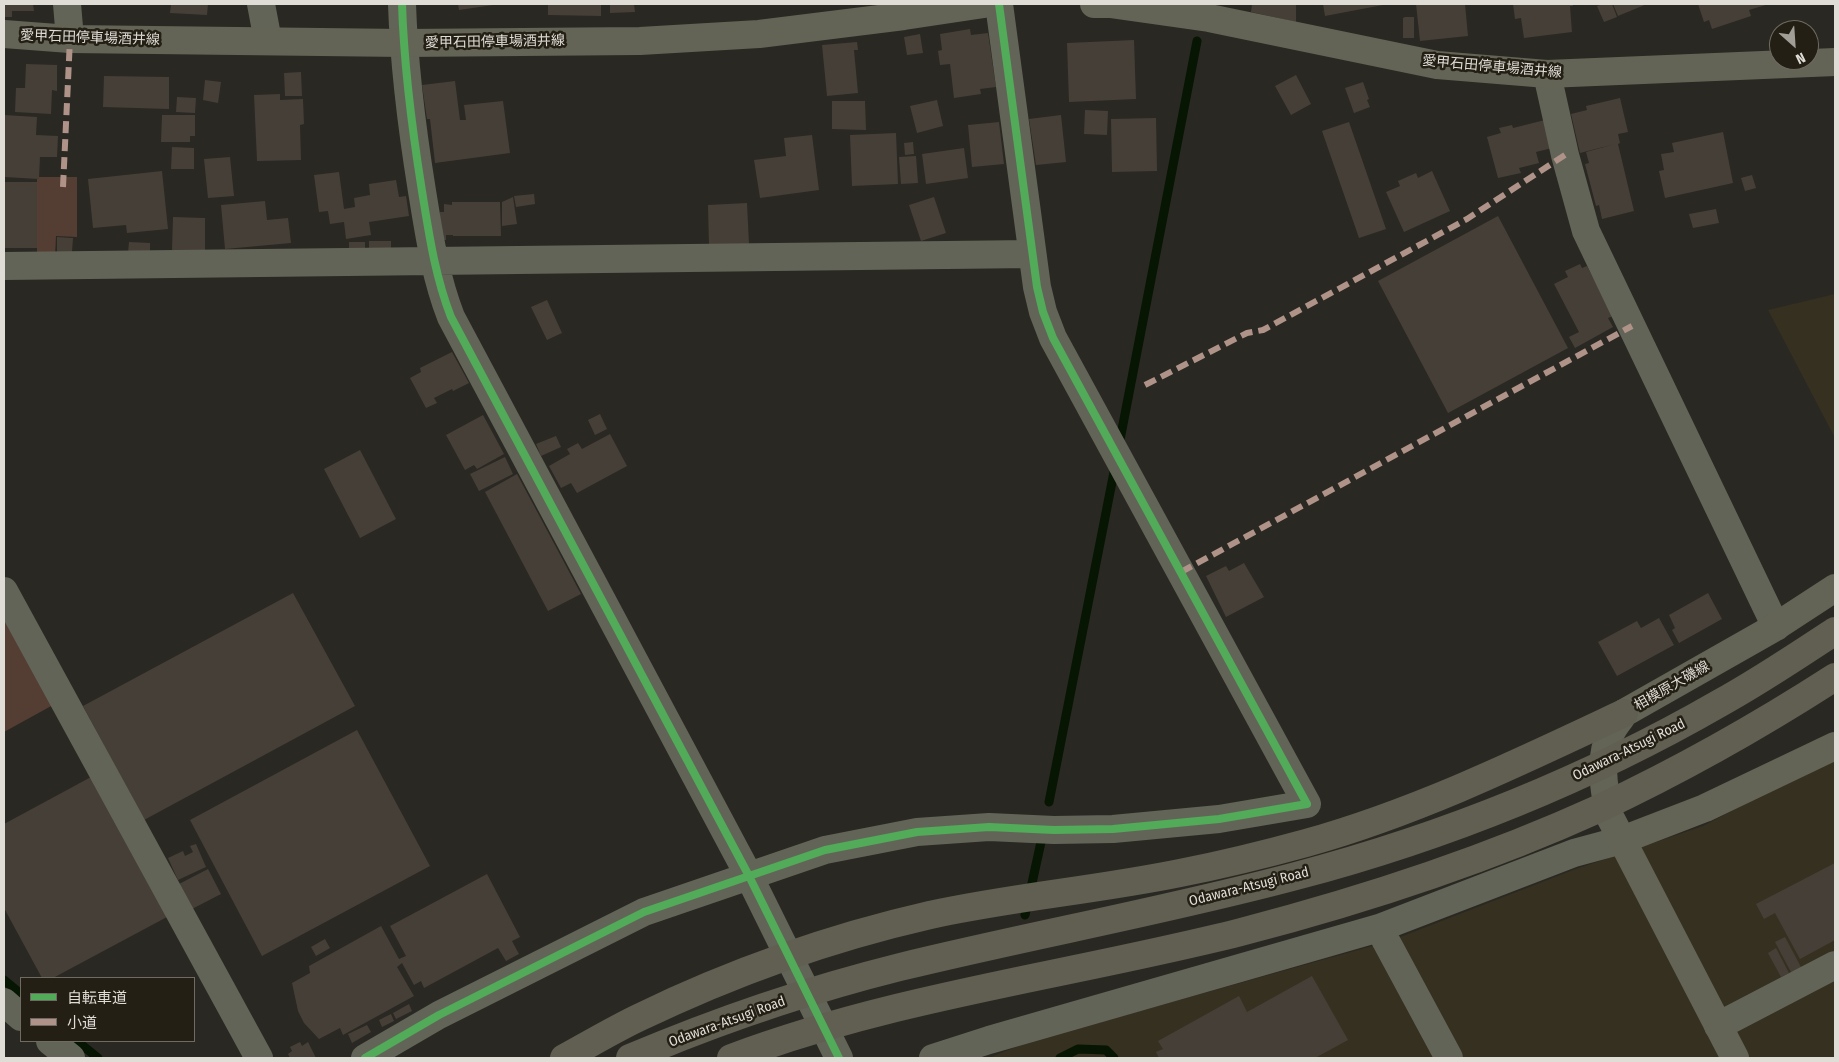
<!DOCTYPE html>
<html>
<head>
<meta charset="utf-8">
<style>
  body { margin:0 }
  #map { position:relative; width:1839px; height:1062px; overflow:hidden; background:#2a2822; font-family:"Fira Sans Condensed","Noto Sans JP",sans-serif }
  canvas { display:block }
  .frame { position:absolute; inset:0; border:5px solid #dfddd6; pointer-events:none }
  .legend { position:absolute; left:20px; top:977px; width:175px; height:65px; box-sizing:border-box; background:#241f15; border:1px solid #6f6b62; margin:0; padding:6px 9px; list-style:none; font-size:15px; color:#dfddd6 }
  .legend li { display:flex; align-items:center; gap:10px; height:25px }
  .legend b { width:25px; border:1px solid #6f6b62 }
  .north { position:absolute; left:1769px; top:20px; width:50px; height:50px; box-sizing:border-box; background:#241f15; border:1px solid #6f6b62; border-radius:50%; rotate:154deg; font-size:14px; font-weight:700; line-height:20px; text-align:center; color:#dfddd6 }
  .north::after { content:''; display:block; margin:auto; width:18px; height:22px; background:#a09e97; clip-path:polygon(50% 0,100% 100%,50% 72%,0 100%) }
</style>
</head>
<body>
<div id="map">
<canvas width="1839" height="1062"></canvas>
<div class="frame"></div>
<ul class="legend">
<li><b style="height:6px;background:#51ab58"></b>自転車道</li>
<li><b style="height:6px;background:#af9288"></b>小道</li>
</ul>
<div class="north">N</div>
</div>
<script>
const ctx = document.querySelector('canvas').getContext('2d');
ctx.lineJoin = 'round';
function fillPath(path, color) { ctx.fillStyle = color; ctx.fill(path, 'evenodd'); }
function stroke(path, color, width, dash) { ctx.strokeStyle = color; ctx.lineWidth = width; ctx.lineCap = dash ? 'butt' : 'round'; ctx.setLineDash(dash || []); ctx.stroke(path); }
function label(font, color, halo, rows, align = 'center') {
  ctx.font = font + ' "Fira Sans Condensed","Noto Sans JP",sans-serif'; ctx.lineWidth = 5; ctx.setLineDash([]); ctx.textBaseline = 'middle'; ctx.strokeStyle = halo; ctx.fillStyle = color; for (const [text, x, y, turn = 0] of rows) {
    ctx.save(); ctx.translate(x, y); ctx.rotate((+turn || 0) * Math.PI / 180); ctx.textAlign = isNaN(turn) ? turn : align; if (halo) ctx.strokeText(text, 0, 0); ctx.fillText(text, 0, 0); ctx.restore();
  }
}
const built = new Path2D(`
  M1835 294V438L1768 310Z
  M1835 756V1058H989L1025 1043 1390 941 1573 870 1703 826Z`);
const green = new Path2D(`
  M39 177H77V237L56 236 55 257H37V179H39Z
  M4 612 53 705 4 732Z`);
const stream = new Path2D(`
  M1119 445 1197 41
  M1049 802 1114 472
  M1025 915 1041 842
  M4 980 21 994
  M77 1041 98 1058
  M1060 1058 1078 1049 1106 1050 1114 1058`);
const building = new Path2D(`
  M4 4H33L34 11H12V17H4Z
  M171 4H208L207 15 170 13Z
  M458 4H493V5L459 10Z
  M548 4H601V16L548 15Z
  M610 4H634L635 12 610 13Z
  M1252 4H1296V22L1251 12Z
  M1323 4H1383V5L1325 16Z
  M1416 4H1465L1468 36 1420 41Z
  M1513 4H1572L1573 6H1570L1572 32 1524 38 1521 18 1515 19Z
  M1604 4H1612L1617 17 1604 22 1597 6Z
  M1613 4H1647L1618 16Z
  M1698 4H1769L1749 10 1751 16 1712 29 1709 20 1704 22Z
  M1405 17H1414V38H1403V18Z
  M970 29 971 35 988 33 996 87 980 89 981 94 954 98 950 64 940 65 938 51 942 50 940 34Z
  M920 34 923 53 907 55 904 37Z
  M1134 40 1136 99 1069 102 1067 43Z
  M857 42 858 50H854L858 93 827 96 822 45Z
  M26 64 57 65V91L52 90 51 114 15 112 16 88H25Z
  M301 72 302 96H285L284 73Z
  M1296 75 1311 104 1291 115 1275 86Z
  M104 76 169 77V109L103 107Z
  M205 80 221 82 218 103 203 100Z
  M455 81 460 120H466L464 105 503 101 510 153 435 163 430 119H427L422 85Z
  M1363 82 1369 99 1367 100 1370 107 1354 113 1345 88Z
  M280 94V100L303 99 304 124 300 125 301 160 257 161 254 95Z
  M177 97 196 98 195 113 176 112Z
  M1620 98 1628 132 1618 134 1620 143 1618 144 1634 211 1602 219 1599 205 1596 206 1585 164 1589 163 1586 152 1615 144 1580 153 1571 114 1587 110 1586 106Z
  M937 100 943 126 917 133 910 106Z
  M832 101H865L866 130 832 129Z
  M1085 110 1108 111 1107 135 1084 134Z
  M4 115 37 117 36 135 58 136 57 157H40L39 179 4 177Z
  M162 115H195V136H190V142H161Z
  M1061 115 1066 162 1036 165 1029 119Z
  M1156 118 1157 171 1112 172 1111 119Z
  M1545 120 1552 148 1536 152 1539 163 1519 168 1521 173 1498 178 1487 137 1501 133 1499 128 1512 125 1513 128Z
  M999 122 1004 164 972 167 968 125Z
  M1349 122 1386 229 1359 238 1322 131Z
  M1723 132 1733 183 1665 198 1659 171 1664 170 1661 154 1674 152 1672 143Z
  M896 133 898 184 852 186 850 135Z
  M812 135 819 190 760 198 754 160 786 156 784 138Z
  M913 142 914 154 905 155 904 143Z
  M172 147 194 148V169H171Z
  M964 148 968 178 926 184 922 154Z
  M916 156 918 183 901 184 899 157Z
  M230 157 234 196 208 198 204 159Z
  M162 171 168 229 127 233 126 225 93 228 88 179Z
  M1432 171 1450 211 1404 232 1386 192 1400 186 1398 181 1416 173 1418 178Z
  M339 172 344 209 355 207 354 198 370 195 369 184 396 180 399 197 406 196 409 216 369 222 371 235 346 239 344 222 330 224 328 211 319 212 314 175Z
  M1752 175 1756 188 1745 191 1741 178Z
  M4 182H37V248H4Z
  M534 194 535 204 516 207 514 196Z
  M513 197 517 224 502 226V202Z
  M934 197 946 233 921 241 909 205Z
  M265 201 267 220 288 218 291 243 225 249 221 205Z
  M452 202H500L501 236H453V235H446V240H440V212H444V204L452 205Z
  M747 203 749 244 709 246 708 205Z
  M1716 209 1719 223 1693 228 1689 214Z
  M1498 216 1568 348 1448 413 1378 281Z
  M173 217 205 218V251L172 250Z
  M57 237 73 238 72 252H57Z
  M369 241H391V252H369Z
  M129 242 150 243V253H128Z
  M349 242H365V252H349Z
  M1580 264 1582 268 1587 266 1613 316 1608 318 1613 327 1575 348 1569 337 1579 332 1554 284 1568 277 1565 271Z
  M547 300 562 333 547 340 531 307Z
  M452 352 469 383 453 391 452 389 434 398 437 403 426 408 410 378 421 372 420 368Z
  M600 414 607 429 595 435 588 420Z
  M483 415 504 454 477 469 474 465 465 470 446 435Z
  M610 434 627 466 577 493 571 483 561 488 549 466 570 454 567 449 578 443 582 449Z
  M556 436 561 447 541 456 536 444Z
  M360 450 396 519 360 538 324 469Z
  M505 457 513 474 479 491 470 474Z
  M517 474 581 594 548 611 485 492Z
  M1244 563 1264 597 1226 617 1206 576 1226 566 1229 571Z
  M293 593 355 706 144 820 83 706Z
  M1708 593 1722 619 1679 643 1672 630 1675 628 1669 615Z
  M1659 618 1674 645 1617 676 1598 642 1637 621 1641 628Z
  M357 730 430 866 262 956 190 820Z
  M91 777 167 917 53 978H42L4 908V824Z
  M196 844 206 867 178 880 168 858 183 851 185 856 193 852 190 846Z
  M1835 863V940L1800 959 1775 913 1764 919 1756 904Z
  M208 869 221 894 192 909 179 884Z
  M487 874 520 937 512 941 519 954 506 961 498 948 424 988 421 981 414 985 402 963 397 967 414 996 343 1035 340 1028 319 1039 304 1023 298 1011 292 983 310 973 309 966 381 926 399 959 406 956 390 926Z
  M1785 937 1802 969 1792 974 1775 942Z
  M325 939 330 948 316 956 311 947Z
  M1776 948 1789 973 1781 977 1768 953Z
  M1312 976 1348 1040 1315 1058H1159L1156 1052 1163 1049 1158 1041 1239 996 1247 1012Z
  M409 1004 412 1011 396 1019 393 1013Z
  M391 1014 394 1021 382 1027 379 1020Z
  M367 1025 371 1032 352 1043 348 1034Z
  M300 1042 302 1046 308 1042 316 1058H290L288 1054 292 1051 290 1047Z`);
const minor = new Path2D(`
  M67 4 70 39
  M261 4 268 41
  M402 4C404 66 412 129 422 191 429 234 435 276 451 317L749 876 839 1058
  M1547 74 1565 155 1586 231 1776 627
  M4 266 1032 254
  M4 591 259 1058
  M1379 928 1449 1058
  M4 1002 21 1017
  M1718 1026 1835 965
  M50 1041 71 1058
  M365 1058 439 1015 644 912 825 850 917 832 989 827 1054 830 1113 829 1219 819 1307 804 1053 338 1043 312 1037 287 999 4
  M933 1058 989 1040 1379 928 1574 853 1622 840`);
const major = new Path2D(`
  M1094 4H1110L1209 18 1437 65 1547 74 1835 62
  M4 34 70 39 404 43 640 41 759 34 904 16 984 4
  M1622 840 1705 808 1835 746
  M1735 1058 1609 815C1604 789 1598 758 1611 733 1614 726 1620 720 1624 713L1772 629 1835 588`);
const highway = new Path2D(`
  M564 1058C588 1045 613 1030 638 1018 731 973 829 938 930 915 1012 897 1097 890 1180 873 1221 865 1266 854 1306 843 1417 812 1520 762 1624 713
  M630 1058C717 1021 808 990 900 967 1031 935 1165 911 1296 876 1444 837 1588 779 1720 703 1760 681 1797 656 1835 631
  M731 1058C896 996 1071 975 1241 932 1360 901 1486 860 1598 809 1679 771 1759 726 1835 677`);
const quiet = new Path2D(`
  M63 187 70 39
  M1145 385 1247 333 1263 330 1467 219 1565 155
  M1181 572 1632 326`);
const cycleway = new Path2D(`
  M402 4C404 66 412 129 422 191 429 234 435 276 451 317L749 876 839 1058
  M365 1058 439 1015 644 912 825 850 917 832 989 827 1054 830 1113 829 1219 819 1307 804 1053 338 1043 312 1037 287 999 4`);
const streetNames = [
  ["愛甲石田停車場酒井線",90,38,2],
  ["愛甲石田停車場酒井線",495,42,-1],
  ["愛甲石田停車場酒井線",1492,67,5],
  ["相模原大磯線",1672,686,-30],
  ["Odawara-Atsugi Road",1629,750,-26],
  ["Odawara-Atsugi Road",1249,887,-14],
  ["Odawara-Atsugi Road",727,1022,-20]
];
fillPath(built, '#363020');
fillPath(green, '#543e33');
stroke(stream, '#071503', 9);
fillPath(building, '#463f37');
stroke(minor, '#636458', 28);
stroke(major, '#636456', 28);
stroke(highway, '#605f52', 28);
stroke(quiet, '#af9288', 6, [12, 6]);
stroke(cycleway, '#51ab58', 8);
label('14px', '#dfddd6', '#241f15', streetNames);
</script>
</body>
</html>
